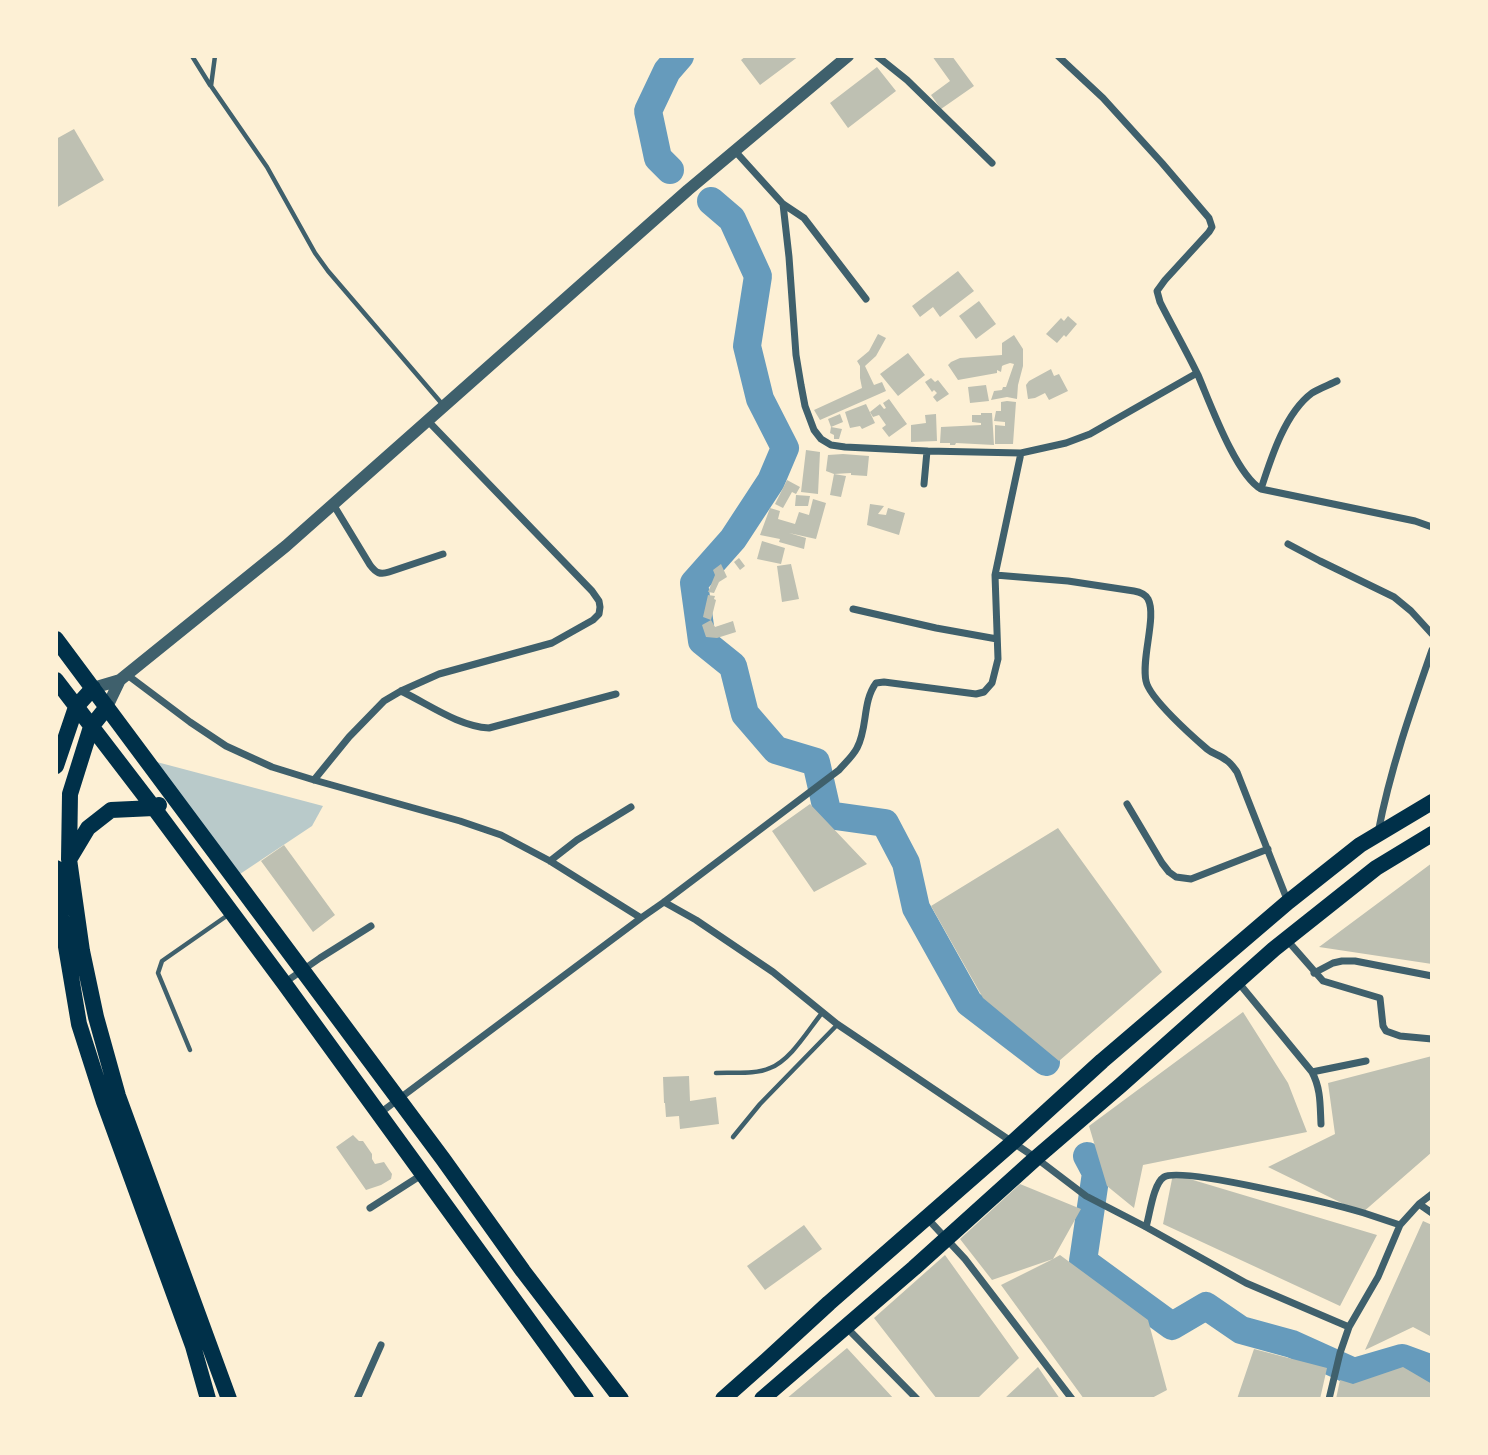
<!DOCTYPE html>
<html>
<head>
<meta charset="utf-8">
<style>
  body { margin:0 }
  #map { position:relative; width:1488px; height:1455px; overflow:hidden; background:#fdf0d5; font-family:Ubuntu,sans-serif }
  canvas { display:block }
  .frame { position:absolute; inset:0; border:58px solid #fdf0d5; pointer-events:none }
</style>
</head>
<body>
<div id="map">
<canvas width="1488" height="1455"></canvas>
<div class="frame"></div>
</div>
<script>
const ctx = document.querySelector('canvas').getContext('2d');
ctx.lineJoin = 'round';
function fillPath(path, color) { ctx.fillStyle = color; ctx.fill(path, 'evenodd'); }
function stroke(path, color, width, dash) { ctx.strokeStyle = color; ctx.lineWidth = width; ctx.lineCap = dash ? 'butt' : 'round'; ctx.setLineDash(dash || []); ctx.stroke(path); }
const green = new Path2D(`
  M153 761 323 806 312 826 240 874Z`);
const river = new Path2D(`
  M670 170 658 158 648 111 667 71 680 56
  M711 201 732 219 758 276 747 346 760 399 785 448 771 481 733 539 694 583 702 641 733 666 745 714 776 750 816 762 828 815 885 823 906 863 916 908 969 1003 1046 1062
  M1087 1156 1096 1173 1083 1261 1172 1326 1206 1306 1241 1330 1292 1344 1354 1372 1402 1358 1432 1369`);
const building = new Path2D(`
  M746 56H799L760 85 741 60Z
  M932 56H952L974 86 941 109 931 95 950 81Z
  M877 67 896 91 848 128 830 103Z
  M74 129 104 180 56 208V139Z
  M958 271 974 291 940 317 933 307 920 317 912 306Z
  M979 301 996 324 976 339 959 316Z
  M1068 316 1077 324 1066 337 1064 335 1057 343 1046 334 1061 318 1064 321Z
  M878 334 886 338 876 356 865 366 874 385 882 382 886 391 820 420 814 410 862 388 860 378V366L857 361 869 351Z
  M1014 335 1023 349V366L1018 385 1017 399 1007 397 991 400 994 391 1002 390 1003 387H1006L1014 364 1010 363 1004 365 1002 366 1001 372 997 370V373L958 380 948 365 951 362 960 358 1002 355V343Z
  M908 353 925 375 898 396 880 374Z
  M1051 369 1054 376 1059 374 1068 391 1049 400 1045 393 1035 398 1028 399 1026 385 1029 381Z
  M931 378 935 382 938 380 949 394 937 402 933 397 937 393 934 390 932 392 925 382Z
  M986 385 989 401 970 403 968 387Z
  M889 399 907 424 889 437 882 428 886 425 879 415 873 417 870 412 880 404 884 409 886 408 883 403Z
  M1007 401 1016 402 1013 444H995V425L1005 426V422L994 421 996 411H1001V402Z
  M866 404 875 423 862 429 860 426 850 428 845 412Z
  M981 413H992L994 445 956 443 955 445H950V443H940L941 427 981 425V423L972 422V415H981Z
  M840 414 843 422 831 427 842 429 839 439H834V435L830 433 831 427 828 419Z
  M936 414 937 441 911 442V425L926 423 925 415Z
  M806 450 820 452 818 494 801 492Z
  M843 454 869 456 867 476 851 475V473L834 474 846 476 841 497 830 495 834 474 826 471 828 455Z
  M787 480 800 487 796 494 792 492 783 508 775 504Z
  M796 495 810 496 808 506H795Z
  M813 499 826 503 816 539 789 533 806 538 804 549 779 542 780 539 760 535 770 508 780 511 778 519 795 524 799 512 809 515Z
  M870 504 884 506 878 514 886 515 888 508 905 513 899 535 867 525Z
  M762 541 785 548 781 564 757 559Z
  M739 558 745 566 740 570 734 562Z
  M721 564 727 577 719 582 714 593 708 592 715 575 713 570Z
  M791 564 799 599 782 602 777 566Z
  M708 595 715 596 714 599 716 600 711 620 703 617Z
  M711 620 715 627 733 621 736 632 717 638 706 637 702 625Z
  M810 804 867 864 814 892 772 831Z
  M1058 828 1162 972 1059 1061 983 998 931 906Z
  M284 845 335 915 313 932 261 861Z
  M1432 863V964L1319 947Z
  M1243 1012 1288 1083 1307 1132 1143 1165 1134 1208 1107 1186 1089 1126Z
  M1432 1056V1152L1362 1213 1268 1167 1335 1134 1328 1083Z
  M689 1076 690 1101 716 1097 719 1124 680 1129 679 1116 666 1117 665 1103H664L663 1077Z
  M353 1135 359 1141H363L372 1154V1159L375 1164 384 1162 392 1174 391 1179 381 1185 366 1190 336 1147Z
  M1173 1174 1377 1235 1340 1306 1163 1224Z
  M1020 1184 1081 1209 1053 1259 1060 1255 1148 1320 1167 1390 1150 1399H1084L1001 1285 1053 1259 992 1280 960 1239Z
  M1423 1221 1432 1225V1337L1413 1327 1365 1350Z
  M804 1225 822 1249 765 1290 747 1266Z
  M945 1255 1019 1358 977 1399H937L874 1318Z
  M847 1348 894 1399H786Z
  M1254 1349 1327 1368 1320 1399H1237Z
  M1038 1367 1060 1399H1004Z
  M1403 1367 1432 1384V1399H1336L1340 1380 1353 1384Z`);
const service = new Path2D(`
  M192 56 210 85
  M215 56 211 86 267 167 315 253 328 271 443 405
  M190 1050 158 973 162 961 228 915
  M716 1073C733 1072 755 1075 770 1068 791 1060 808 1030 822 1013
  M733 1137 760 1104 837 1025`);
const minor = new Path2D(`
  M877 56 907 80 992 163
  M1058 56 1103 98 1162 163 1209 218 1212 227 1209 232 1165 280 1157 291 1160 302C1172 326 1186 350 1198 375 1210 403 1236 475 1261 489L1415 521 1432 527
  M735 151 783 204 804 218 866 299
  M783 204 789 257 796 355 801 385 805 406 814 430 821 439 831 445 845 447 927 451 1021 453 1066 443 1090 434 1197 373
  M924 484 927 451
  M1261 489C1271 458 1285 413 1312 393 1320 388 1329 385 1337 381
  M333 504 370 565C376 573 380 575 389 572L443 554
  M1288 544 1320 561 1394 597 1411 611 1432 634
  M995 575 1068 581 1134 591C1140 592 1145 594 1148 599 1157 616 1141 658 1146 681 1149 698 1193 737 1207 749 1213 754 1220 755 1226 760 1231 763 1234 768 1237 772L1288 902
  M853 609 936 628 997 639
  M126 674 190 722 226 746 272 767 314 780 460 821 501 835 550 861 641 918
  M401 691C430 705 458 726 489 728L616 694
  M314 780 349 737 384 701 401 691 439 674 552 643 593 620 599 614 600 607 599 601 592 591 428 421
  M1127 804 1162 863 1169 872 1176 877 1191 879 1268 849
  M1378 833C1390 770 1411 710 1432 650
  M550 861 577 840 631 807
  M664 902 696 920 773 972 837 1024 1036 1158 1086 1196 1146 1227 1246 1283 1349 1327
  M1287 940 1323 981 1380 998 1383 1026 1386 1031 1400 1036 1432 1039
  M1314 973 1333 963 1342 961H1355L1432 976
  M1238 982 1312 1072C1321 1089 1320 1105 1321 1124
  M284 983 320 958 371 926
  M1312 1072 1366 1061
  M380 1113 641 918 664 902 839 770C845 763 853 756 857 748 868 728 862 702 876 683L884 682 976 694 984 692 992 683 998 659 995 575 1021 453
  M1419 1204 1432 1213
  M370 1208 423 1174
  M926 1217 965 1259 1072 1399
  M1146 1227C1150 1214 1153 1184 1164 1177 1181 1166 1337 1205 1364 1213 1376 1217 1388 1221 1400 1225
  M846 1327 917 1399
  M357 1399 381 1345
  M1329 1399 1340 1353 1349 1327 1378 1277 1400 1225 1419 1204 1432 1194`);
const tertiary = new Path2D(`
  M93 688 120 680 286 546 688 190 848 56
  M107 707 120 680`);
const primary = new Path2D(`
  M56 639 443 1159 523 1271 621 1399
  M56 680 154 808 284 983 586 1399
  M107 707 91 727 70 794 69 859 82 951 96 1017 118 1096 229 1399
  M56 766 76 707 93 688
  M70 858 88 828 111 810 154 808 159 805
  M56 868 61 917 79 1024 104 1102 193 1346 208 1399
  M723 1399 767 1360 829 1303 1012 1143 1102 1061 1288 902 1360 845 1432 802
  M762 1399 914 1268 1036 1158 1121 1085 1274 949 1376 868 1432 834`);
fillPath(green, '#b9caca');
stroke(river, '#669bbc', 28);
fillPath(building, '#bec0b2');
stroke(service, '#3f606c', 4.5);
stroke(minor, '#3f606c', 7);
stroke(tertiary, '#3f606c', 12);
stroke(primary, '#003049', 16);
</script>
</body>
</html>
